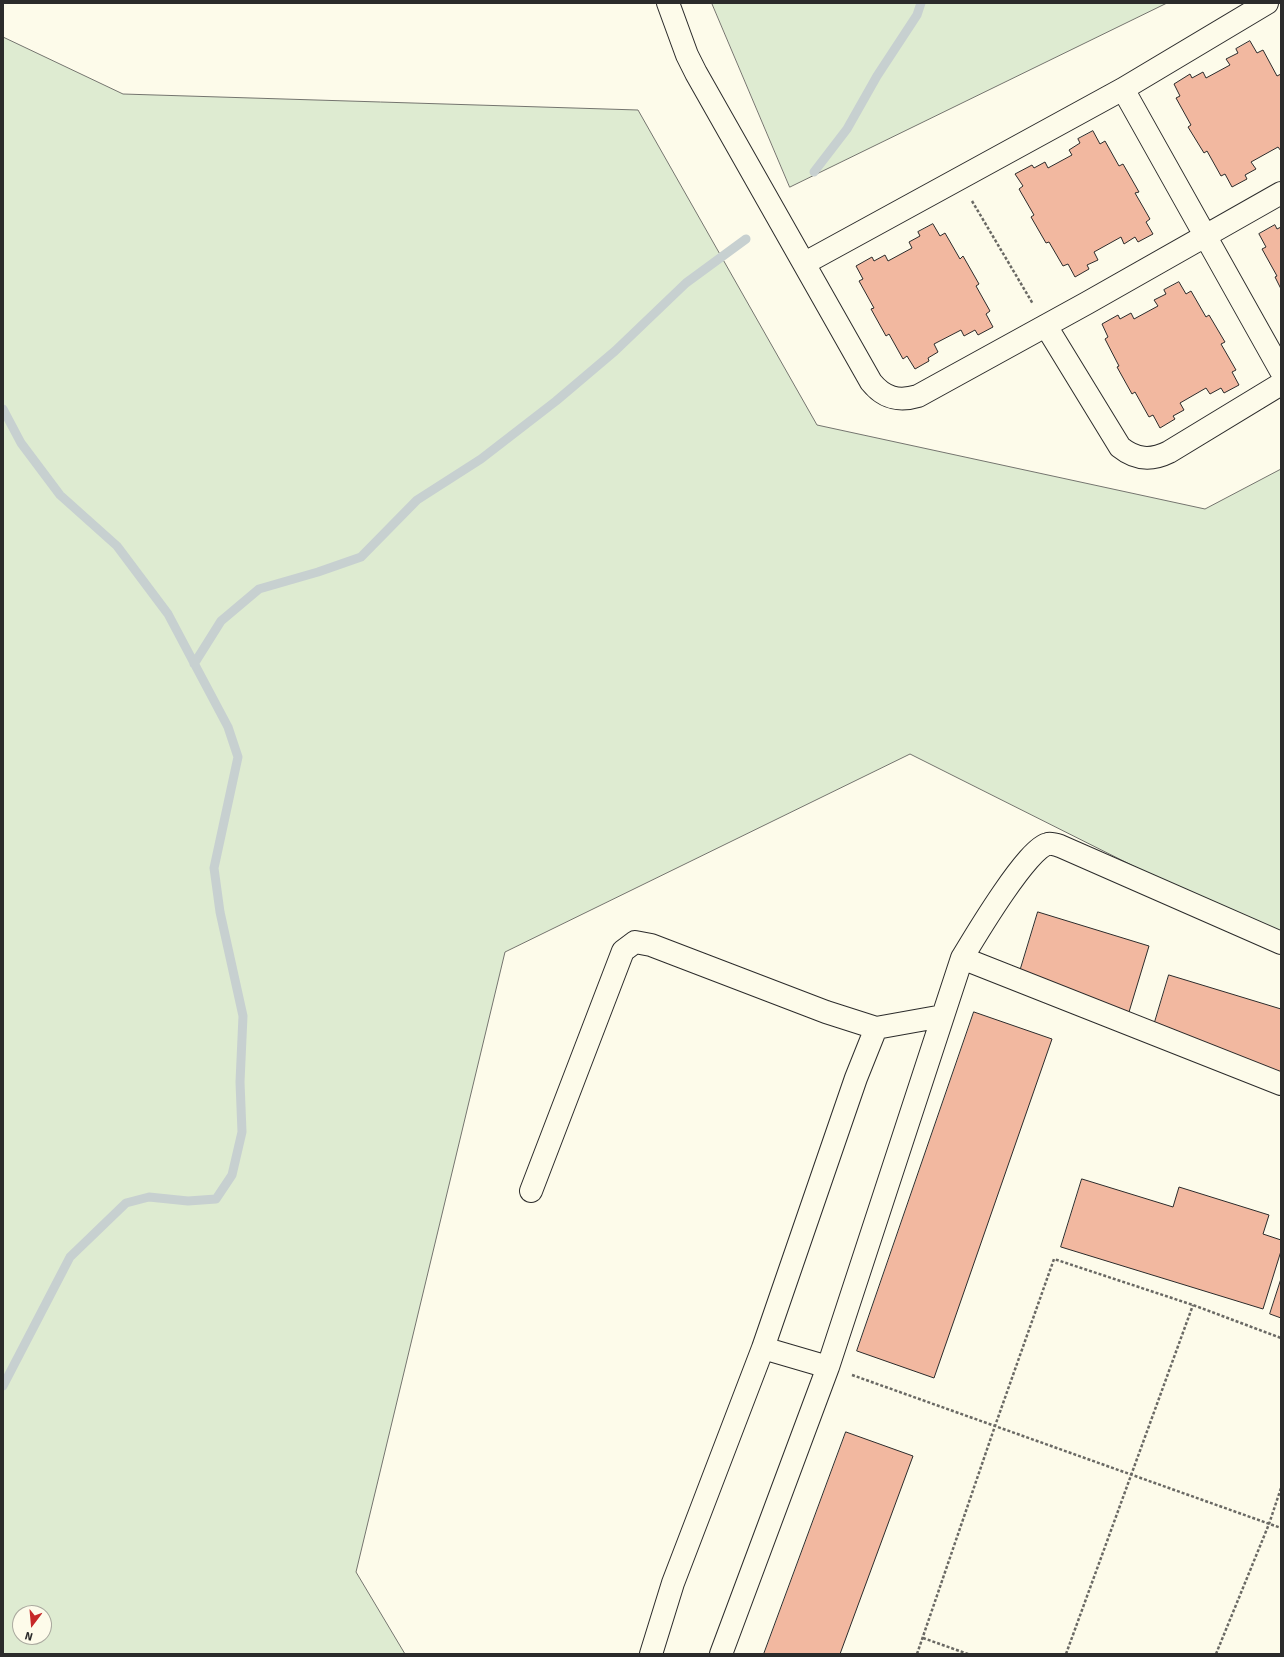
<!DOCTYPE html>
<html>
<head>
<meta charset="utf-8">
<style>
  body { margin:0 }
  #map { position:relative; width:1284px; height:1657px; overflow:hidden; background:#fdfbea; font-family:Signika,sans-serif }
  canvas { display:block }
  .frame { position:absolute; inset:0; border:4px solid #2b2b2b; pointer-events:none }
  .north { position:absolute; left:12px; top:1605px; width:40px; height:40px; box-sizing:border-box; background:#fdfbea; border:1px solid #a9a89e; border-radius:50%; rotate:196deg; font-size:11px; font-weight:700; line-height:16px; text-align:center; color:#2b2b2b }
  .north::after { content:''; display:block; margin:auto; width:14px; height:18px; background:#c62828; clip-path:polygon(50% 0,100% 100%,50% 72%,0 100%) }
</style>
</head>
<body>
<div id="map">
<canvas width="1284" height="1657"></canvas>
<div class="frame"></div>
<div class="north">N</div>
</div>
<script>
const ctx = document.querySelector('canvas').getContext('2d');
ctx.lineJoin = 'round';
function fillPath(path, color) { ctx.fillStyle = color; ctx.fill(path, 'evenodd'); }
function stroke(path, color, width, dash) { ctx.strokeStyle = color; ctx.lineWidth = width; ctx.lineCap = dash ? 'butt' : 'round'; ctx.setLineDash(dash || []); ctx.stroke(path); }
const green = new Path2D(`
  M712 3H1167L790 187Z
  M3 37 123 94 638 110 817 425 1205 509 1281 469V936L1251 925 910 754 505 952 356 1572 405 1654H3ZM20 1613H44V1637H20Z`);
const stream = new Path2D(`
  M814 172 847 129 877 76 917 15 921 3
  M3 409 21 443 60 495 117 546 168 614 228 727 238 757 214 868 220 912 243 1016 240 1082 242 1132 232 1175 216 1199 188 1201 149 1197 126 1203 70 1257 3 1386
  M194 664 221 621 259 589 318 572 361 557 417 500 481 459 556 401 615 351 686 283 746 239`);
const building = new Path2D(`
  M1250 41 1257 53 1263 50 1277 76 1281 74V151L1278 147 1251 162 1256 169 1245 175 1247 179 1232 187 1225 174 1221 176 1207 151 1204 153 1188 127 1191 125 1176 98 1180 96 1174 84 1190 74 1192 78 1203 72 1206 78 1230 65 1226 59 1238 53 1236 49Z
  M1093 131 1100 144 1105 141 1119 166 1123 164 1139 192 1135 193 1150 219 1146 222 1153 234 1138 242 1135 237 1124 244 1121 237 1094 252 1098 260 1087 265 1089 269 1075 277 1068 264 1063 266 1049 242 1046 243 1031 217 1034 215 1019 189 1023 186 1015 174 1032 165 1034 168 1045 162 1048 168 1072 155 1069 150 1080 143 1078 139Z
  M933 224 940 236 945 233 960 259 963 256 979 284 976 286 990 311 986 314 993 327 978 335 975 330 964 336 961 330 934 344 938 352 928 358 929 361 915 369 907 356 903 359 889 334 886 336 871 309 874 308 859 281 863 279 856 266 872 257 874 261 885 255 888 261 912 248 909 242 920 236 918 232Z
  M1275 225 1277 229 1281 227V289L1275 277 1277 276 1262 249 1266 247 1259 234Z
  M1179 282 1186 294 1191 291 1206 317 1209 315 1225 342 1221 344 1236 370 1232 372 1239 385 1224 393 1221 388 1210 394 1206 388 1180 403 1184 410 1173 416 1175 419 1160 428 1153 415 1149 417 1135 392 1132 394 1117 367 1119 366 1105 339 1108 337 1102 324 1118 315 1120 319 1131 313 1134 319 1158 306 1154 300 1166 294 1164 290Z
  M1038 912 1149 946 1129 1012 1018 978Z
  M1169 975 1281 1009V1072L1152 1032Z
  M974 1012 1052 1039 934 1378 857 1351Z
  M1082 1179 1173 1207 1179 1187 1269 1215 1263 1234 1281 1240V1251L1263 1309 1061 1247Z
  M1281 1279V1318L1270 1314Z
  M846 1432 913 1456 840 1654H764Z`);
const path = new Path2D(`
  M972 201 1033 304
  M852 1375 1281 1528
  M923 1638 968 1654
  M917 1654 995 1426 1054 1259 1193 1305 1281 1338
  M1066 1654 1193 1305
  M1216 1654 1269 1524 1281 1488`);
const minor = new Path2D(`
  M668 3 687 55 696 73 871 382C884 398 898 402 918 396L1087 303 1281 193
  M1123 89 1281 371
  M805 263 1123 89 1267 3
  M1046 326 1120 447C1136 460 1151 461 1169 452L1281 384
  M962 958C974 938 1028 847 1048 844 1051 843 1057 845 1060 846L1281 943
  M531 1191 623 951 635 942 651 945 826 1012 876 1028 943 1016
  M828 1367 763 1348 856 1078 876 1028
  M651 1654 673 1583 763 1348
  M721 1654 828 1367 962 958 1281 1084`);
fillPath(green, '#deebd1');
stroke(green, '#74746e', 1);
stroke(stream, '#c7d0d0', 9);
fillPath(building, '#f2b8a0');
stroke(building, '#2b2b2b', 1);
stroke(minor, '#2b2b2b', 24);
stroke(path, '#6a6964', 2.5, [3, 2]);
stroke(minor, '#fdfbea', 22);
</script>
</body>
</html>
